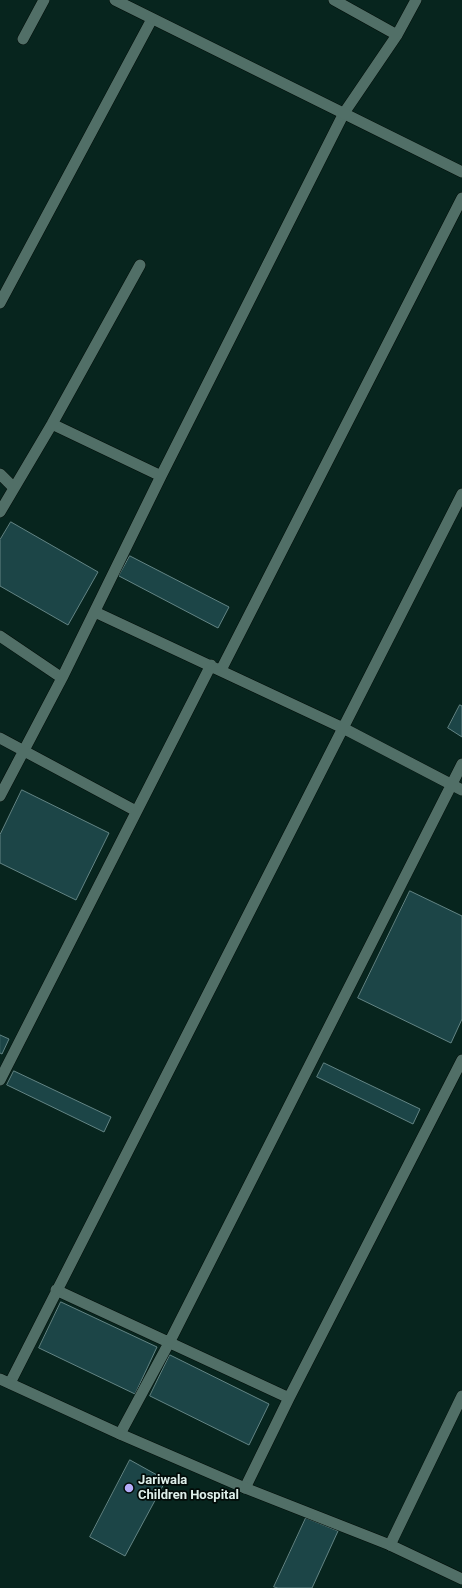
<!DOCTYPE html>
<html>
<head>
<meta charset="utf-8">
<style>
  body { margin:0 }
  canvas { display:block; background:#07251e }
</style>
</head>
<body>
<canvas width="462" height="1588"></canvas>
<script>
const ctx = document.querySelector('canvas').getContext('2d');
ctx.lineJoin = 'round';
function fillPath(path, color) { ctx.fillStyle = color; ctx.fill(path, 'evenodd'); }
function stroke(path, color, width, dash) { ctx.strokeStyle = color; ctx.lineWidth = width; ctx.lineCap = dash ? 'butt' : 'round'; ctx.setLineDash(dash || []); ctx.stroke(path); }
function label(font, color, halo, rows, align = 'center') {
  ctx.font = font + ' Roboto,sans-serif'; ctx.lineWidth = 3.5; ctx.setLineDash([]); ctx.textBaseline = 'middle'; ctx.strokeStyle = halo; ctx.fillStyle = color; for (const [text, x, y, turn = 0] of rows) {
    ctx.save(); ctx.translate(x, y); ctx.rotate((+turn || 0) * Math.PI / 180); ctx.textAlign = isNaN(turn) ? turn : align; if (halo) ctx.strokeText(text, 0, 0); ctx.fillText(text, 0, 0); ctx.restore();
  }
}
const building = new Path2D(`
  M11 522 98 572 68 625 0 586V540Z
  M130 556 229 607 218 628 119 576Z
  M460 705 462 706V737L448 728Z
  M22 790 109 833 76 900 0 863V835Z
  M410 891 462 916V1019L451 1043 358 998Z
  M0 1035 9 1039 2 1054 0 1053Z
  M324 1063 420 1109 413 1124 317 1077Z
  M14 1071 111 1117 104 1132 7 1085Z
  M61 1302 157 1347 135 1394 39 1348Z
  M170 1355 269 1404 249 1445 150 1396Z
  M130 1460 166 1480 125 1556 90 1537Z
  M306 1518 338 1531 312 1588H278L274 1587Z`);
const minor = new Path2D(`
  M334 0 397 35
  M23 39 44 0
  M0 303 152 19
  M52 424 161 476
  M0 474 14 488
  M0 512 52 424 140 265
  M95 612 343 728 462 790
  M0 636 62 678
  M221 670 462 198
  M0 738 136 811
  M0 796 62 678 161 476 344 113 397 35 416 0
  M0 1080 211 665
  M56 1290 289 1398
  M10 1383 462 494
  M120 1434 170 1341 462 764
  M245 1488 289 1398 462 1060
  M390 1545 462 1396`);
const tertiary = new Path2D(`
  M115 0 462 172
  M0 1379 120 1434 245 1488 390 1545 462 1579`);
const markers = [
  [129,1488,5,"#b5acf9"]
];
const poiNames = [
  ["Jariwala",138,1481],
  ["Children Hospital",138,1496]
];
fillPath(building, '#1c4547');
stroke(building, '#638484', 1);
stroke(minor, '#000d08', 12);
stroke(tertiary, '#000d08', 12);
stroke(minor, '#516f67', 11);
stroke(tertiary, '#516f67', 11);
for (const [x, y, r, color] of markers) { const dot = new Path2D(); dot.arc(x, y, r, 0, 2 * Math.PI); ctx.fillStyle = color; ctx.fill(dot); stroke(dot, '#020b08', 1.5); }
label('bold 13px', '#deefea', '#020b08', poiNames, 'left');
</script>
</body>
</html>
